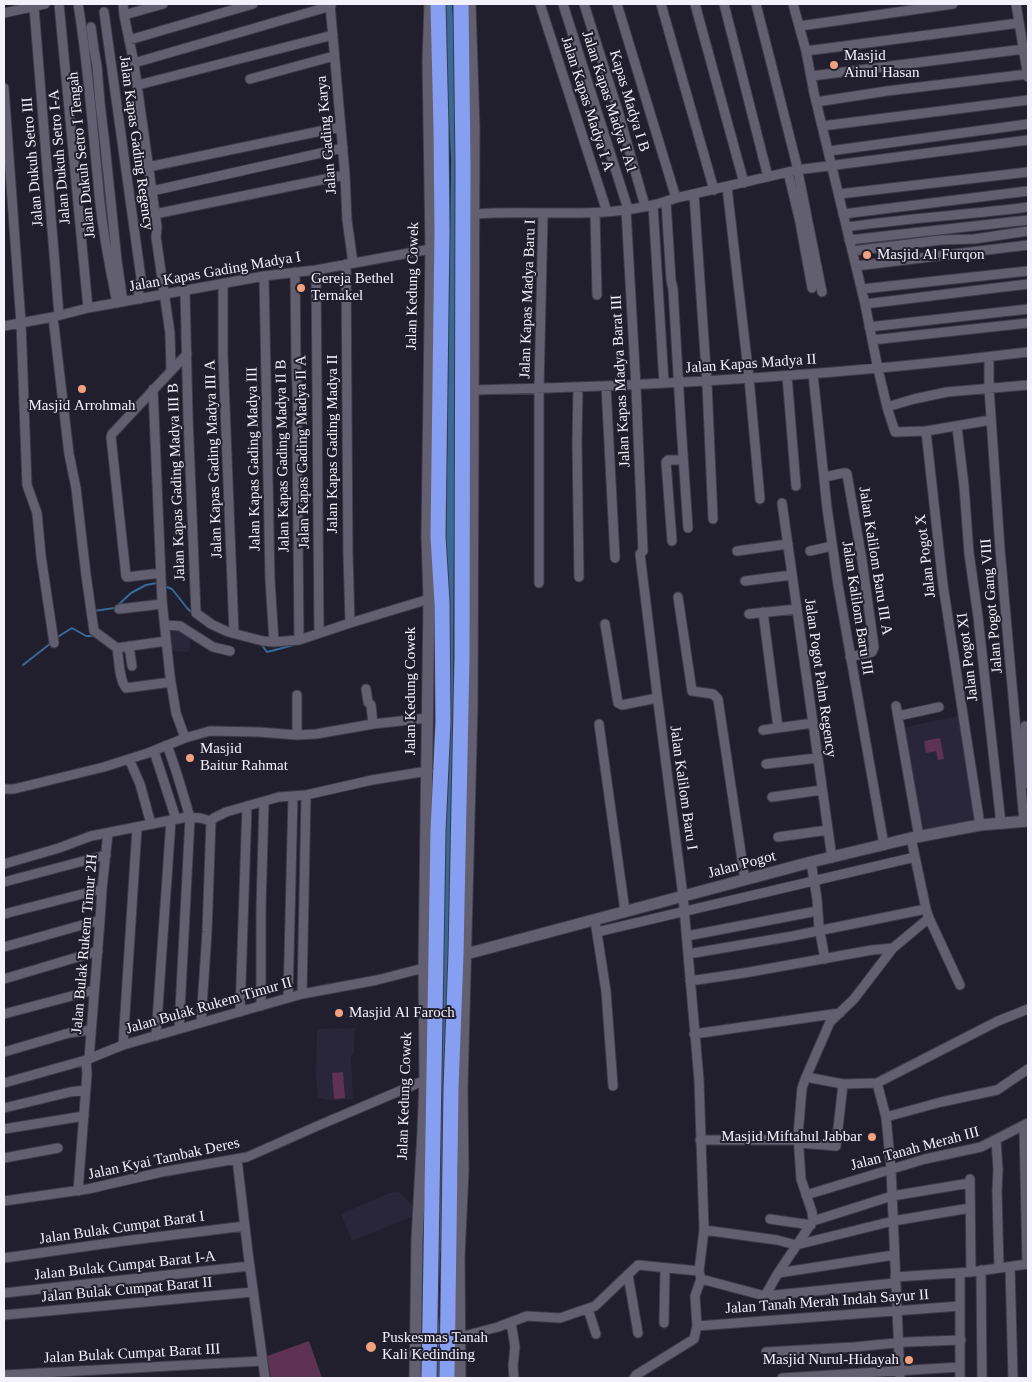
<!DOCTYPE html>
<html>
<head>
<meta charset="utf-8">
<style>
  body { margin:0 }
  #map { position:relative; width:1032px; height:1382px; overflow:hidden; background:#211e2d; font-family:Georgia,serif }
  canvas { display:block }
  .frame { position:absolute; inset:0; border:5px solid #f3f1fc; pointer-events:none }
</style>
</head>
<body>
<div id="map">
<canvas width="1032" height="1382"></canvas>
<div class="frame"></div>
</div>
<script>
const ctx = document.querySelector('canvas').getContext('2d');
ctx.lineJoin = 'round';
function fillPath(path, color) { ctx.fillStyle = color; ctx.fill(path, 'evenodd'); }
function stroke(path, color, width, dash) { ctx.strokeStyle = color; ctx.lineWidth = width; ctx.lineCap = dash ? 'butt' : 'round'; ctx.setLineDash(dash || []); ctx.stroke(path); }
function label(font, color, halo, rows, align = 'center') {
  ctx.font = font + ' Georgia,serif'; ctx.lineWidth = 4; ctx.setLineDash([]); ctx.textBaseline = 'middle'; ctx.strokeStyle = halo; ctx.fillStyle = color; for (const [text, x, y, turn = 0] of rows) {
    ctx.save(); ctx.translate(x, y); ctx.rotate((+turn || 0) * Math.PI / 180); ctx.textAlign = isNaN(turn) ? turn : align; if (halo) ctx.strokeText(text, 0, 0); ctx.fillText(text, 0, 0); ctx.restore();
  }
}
const built = new Path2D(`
  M178 626 191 635 189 652 169 651 167 627Z
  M962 715 979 821 919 829 901 728Z
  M355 1028 354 1054 351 1056 353 1099 334 1101 318 1098 316 1077 317 1029Z
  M399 1192 412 1205 416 1215 352 1241 341 1214 390 1193Z`);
const green = new Path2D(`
  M940 738 944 759 938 760 936 751 926 753 924 741Z
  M343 1072 345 1098 334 1099 332 1073Z
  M309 1341 322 1378H271L267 1356Z`);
const water = new Path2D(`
  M443 4H452L455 47 456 161 453 709 443 1236 440 1255 438 1315 442 1345V1378H435L451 160Z`);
const stream = new Path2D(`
  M164 586 172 589 187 608 192 613
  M93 611 115 608 131 593 146 585 157 583 159 584
  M56 638 72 628 86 636H92L93 635
  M261 644 267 652 294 645
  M23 665 51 643`);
const street = new Path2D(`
  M59 4 88 308
  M78 4C88 63 92 123 98 182 101 223 109 263 117 303
  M123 4 124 15 134 63 157 227 156 237 170 333 171 370
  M330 4 345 175 347 220 353 263
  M540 4 607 212
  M563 4 628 209
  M584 4 618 111 645 206
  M617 4 676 198
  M661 4 714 190
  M695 4 744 183
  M724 4 768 177
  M756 4 796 162 822 292
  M793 4 806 51 814 93 865 304 878 369 887 407 895 432 926 431 991 420
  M1016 4 1028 77
  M34 7 59 315
  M104 12 141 278 138 290 140 299
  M4 13 45 4
  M124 15 163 4
  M800 26 953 4
  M91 27 94 50 97 66 100 103 105 145 117 261 123 302
  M129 40 253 4
  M806 51 1019 23
  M134 63 331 6
  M812 76 1024 49
  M250 79 334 56
  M138 85 333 35
  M4 88 21 323 27 485 37 513 41 556 54 643
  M816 102 887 91 1028 74
  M822 126 1028 100
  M829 151 1028 124
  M148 167 340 127
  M788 172 800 222 812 288
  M727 187 749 378 760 499
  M152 191 343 148
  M694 194 707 384 713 519
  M839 194 1028 172
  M666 202 671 280 673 289 681 425 688 528
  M653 205 664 383
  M626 210 636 387 643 551 640 554 657 694 683 896 699 1080 704 1230 699 1271 701 1279
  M595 213 597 295
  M155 214 345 175
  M474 214C541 209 612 222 676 198L797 170 1028 140
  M843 214 1028 191
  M847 227C907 218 968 215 1028 207
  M849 240 1028 220
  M852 251 941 240 974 239 1028 231
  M346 264 348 554 350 623
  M856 266 1028 245
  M316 270 319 633
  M295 272 296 362 298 413 297 429 299 640
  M264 276 270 580 274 642
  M223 284V356L234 633
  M862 289 1028 271
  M185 291 188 417 196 613 211 624 228 632 263 641 274 642 299 640 350 623 429 599
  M865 304 1028 284
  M53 317 69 454 76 488 86 575 94 631 117 648 166 641
  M4 326 53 317 88 308 264 276 316 270 431 249
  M869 327 1028 309
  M872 340 1028 323
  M989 357V388L1000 549 1024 821
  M813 374 827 508 838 585 884 845
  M787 376 796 486
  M606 386 615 558
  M578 387 577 443 579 577
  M153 389 162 601 170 676 176 713 185 738
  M474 390C659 386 844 375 1028 352
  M887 407 914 399 947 392 1028 385
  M957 427 964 486 969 553 978 617 1001 824
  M926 431 943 585 980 825
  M825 477 843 473H846L847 474 862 560 874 647 872 652 850 657
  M782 503 832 858
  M672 541 666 462 668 460H683
  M737 551 788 544
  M810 551 832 546
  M161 573 127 577 126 576 111 437 112 434 187 354
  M745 581 792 575
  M539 583V389L543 215 545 213
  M678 597 692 691 713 694 718 699 745 880
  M119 609 162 604
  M763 612 778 728
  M749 614 797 609
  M605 624 618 703 622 705 657 698
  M165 625 180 626 213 647 230 651
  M129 646 132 666
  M117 648C119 659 119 680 126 688L171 682
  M366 689 368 702 371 705 373 724
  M896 706 919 837
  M898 716 939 707
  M599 724 625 911
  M763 730 813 723
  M297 735V695
  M167 745C176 769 183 793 190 818L179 1029
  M154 751 176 819
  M129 759 140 784 151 824
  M766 764 817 758
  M1021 788 1026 780 1027 775 1025 726
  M4 789H14L104 767 148 753 185 738 210 731 259 732 297 735 316 734 373 724 428 718
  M772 797 822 790
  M211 821 214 818 226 812 279 797 306 795 372 780 428 771
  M778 837 828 830
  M811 862 817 899 819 927 825 959
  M4 864 59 848 91 836 187 817 200 818 211 821
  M4 882 106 855
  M4 914 102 889
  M929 918 960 985
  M596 927 606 991 613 1086
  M597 932 915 857
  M687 936 817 911
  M4 947 100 920
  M688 954 793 936 926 909
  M4 979 98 951
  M690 981 744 973 872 950 893 948
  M302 994 306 795
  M288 998 293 796
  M261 1006V908L264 802
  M240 1012 247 806
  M4 1014 94 990
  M201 1022 207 932 211 821
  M694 1034 840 1013
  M156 1036 171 820
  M123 1045 137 828
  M4 1052 69 1033 91 1030
  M89 1059 100 920 102 889 108 833
  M806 1077 843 1084 877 1083 998 1021 1028 1009
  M4 1083 86 1060 123 1045 302 994 377 980 424 968
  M877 1083 886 1117 891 1169 900 1378
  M4 1108 70 1092 86 1090
  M886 1117 941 1102 997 1090 1028 1069
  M1024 1126 1027 1264
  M4 1129 84 1116
  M700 1140H799
  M996 1140 998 1170 997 1191 999 1268
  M799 1143 836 1146 843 1084
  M4 1158 58 1148
  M237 1159 248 1253 265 1378
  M970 1179 971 1272
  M78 1191 87 1074 86 1060
  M806 1195 925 1159 981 1147 1028 1123
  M4 1201 88 1189 162 1172 247 1157 315 1127 430 1078
  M770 1219 811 1225
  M813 1221 892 1196 970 1183
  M704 1230 777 1240 796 1245 893 1221 970 1208
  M4 1258 124 1241 245 1226
  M1010 1267 1013 1378
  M981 1270 982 1378
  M778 1273 894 1255
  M960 1273V1378
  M628 1275 638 1333
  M895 1277 971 1272 1028 1264
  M4 1293 250 1266
  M765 1296 778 1273 813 1221 812 1212 801 1179 798 1135 802 1088 806 1077 830 1022 854 999 893 948 929 918 926 909 911 838
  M588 1309 596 1334
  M4 1315 253 1292
  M511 1322 515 1347 513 1366 514 1378
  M664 1323 665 1268
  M697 1326 960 1306
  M460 1337 498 1327 527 1316 560 1318 595 1306 638 1265 699 1271
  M766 1352 854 1347 906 1342 961 1340
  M4 1375 262 1361
  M634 1378 636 1375 694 1339 697 1326 695 1296 701 1279 765 1296 895 1283
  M782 1378 960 1367`);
const secondary = new Path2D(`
  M466 954 811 862 911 838 980 825 1028 821
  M415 1378 417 1239 423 1131 425 1079 424 968 429 600 427 536 431 249 428 61 430 4
  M460 1378 459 1257 463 1171 462 1088 472 705 474 128 470 4`);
const highway = new Path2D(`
  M429 1378 438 831 443 722 442 603 438 536 442 232 441 128 438 4
  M447 1378 451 1089 456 954 462 657 463 165 461 4`);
const markers = [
  [834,65,5,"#f1a17d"],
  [867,255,5,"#f1a17d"],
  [301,288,5,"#f1a17d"],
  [82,389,5,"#f1a17d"],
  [190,758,5,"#f1a17d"],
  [339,1013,5,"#f1a17d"],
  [872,1137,5,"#f1a17d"],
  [371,1347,6,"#f1a17d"],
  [909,1360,5,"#f1a17d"]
];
const poiNames = [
  ["Masjid",844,56],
  ["Ainul Hasan",844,73],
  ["Masjid Al Furqon",877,255],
  ["Gereja Bethel",311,279],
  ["Ternakel",311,296],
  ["Masjid Arrohmah",82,406,"center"],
  ["Masjid",200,749],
  ["Baitur Rahmat",200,766],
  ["Masjid Al Faroch",349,1013],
  ["Masjid Miftahul Jabbar",862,1137,"right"],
  ["Puskesmas Tanah",382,1338],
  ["Kali Kedinding",382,1355],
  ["Masjid Nurul-Hidayah",899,1360,"right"]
];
const streetNames = [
  ["Kapas Madya I B",629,101,73],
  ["Jalan Kapas Madya I A1",609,102,72],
  ["Jalan Kapas Madya I A",587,104,72],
  ["Jalan Gading Karya",327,135,-95],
  ["Jalan Kapas Gading Regency",136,143,82],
  ["Jalan Dukuh Setro I Tengah",82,155,-96],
  ["Jalan Dukuh Setro I-A",60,157,-95],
  ["Jalan Dukuh Setro III",33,162,-95],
  ["Jalan Kapas Gading Madya I",215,272,-10],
  ["Jalan Kedung Cowek",413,286,-89],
  ["Jalan Kapas Madya Baru I",528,299,-88],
  ["Jalan Kapas Madya II",751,364,-4],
  ["Jalan Kapas Madya Barat III",621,381,-93],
  ["Jalan Kapas Gading Madya II",333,444,-90],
  ["Jalan Kapas Gading Madya II A",303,452,-91],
  ["Jalan Kapas Gading Madya II B",283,456,-91],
  ["Jalan Kapas Gading Madya III A",214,459,-92],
  ["Jalan Kapas Gading Madya III",254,459,-91],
  ["Jalan Kapas Gading Madya III B",177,482,-92],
  ["Jalan Pogot X",926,556,-97],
  ["Jalan Kalilom Baru III A",875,561,81],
  ["Jalan Pogot Gang VIII",992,606,-95],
  ["Jalan Kalilom Baru III",857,608,81],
  ["Jalan Pogot XI",968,657,-97],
  ["Jalan Pogot Palm Regency",820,678,82],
  ["Jalan Kedung Cowek",411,691,-90],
  ["Jalan Kalilom Baru I",683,788,82],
  ["Jalan Pogot",742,865,-15],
  ["Jalan Bulak Rukem Timur 2H",85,944,-85],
  ["Jalan Bulak Rukem Timur II",209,1006,-16],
  ["Jalan Kedung Cowek",405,1096,-88],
  ["Jalan Tanah Merah III",915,1149,-15],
  ["Jalan Kyai Tambak Deres",164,1159,-12],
  ["Jalan Bulak Cumpat Barat I",122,1228,-8],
  ["Jalan Bulak Cumpat Barat I-A",125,1266,-6],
  ["Jalan Bulak Cumpat Barat II",127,1290,-5],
  ["Jalan Tanah Merah Indah Sayur II",827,1302,-4],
  ["Jalan Bulak Cumpat Barat III",132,1354,-3]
];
fillPath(built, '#2a263a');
fillPath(green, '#5d3252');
fillPath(water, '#396996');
stroke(stream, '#396996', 2);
stroke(street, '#3e3b48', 11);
stroke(secondary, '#3e3b48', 13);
stroke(highway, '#3e3b48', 17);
stroke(street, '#625f71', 9);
stroke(secondary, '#625f71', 11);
stroke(highway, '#879ff1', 15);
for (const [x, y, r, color] of markers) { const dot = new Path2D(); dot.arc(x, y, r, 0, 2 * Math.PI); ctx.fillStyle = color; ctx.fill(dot); stroke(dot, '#211e2d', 2); }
label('15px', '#f3f1fc', '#211e2d', poiNames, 'left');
label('15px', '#f3f1fc', '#211e2d', streetNames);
</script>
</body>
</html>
